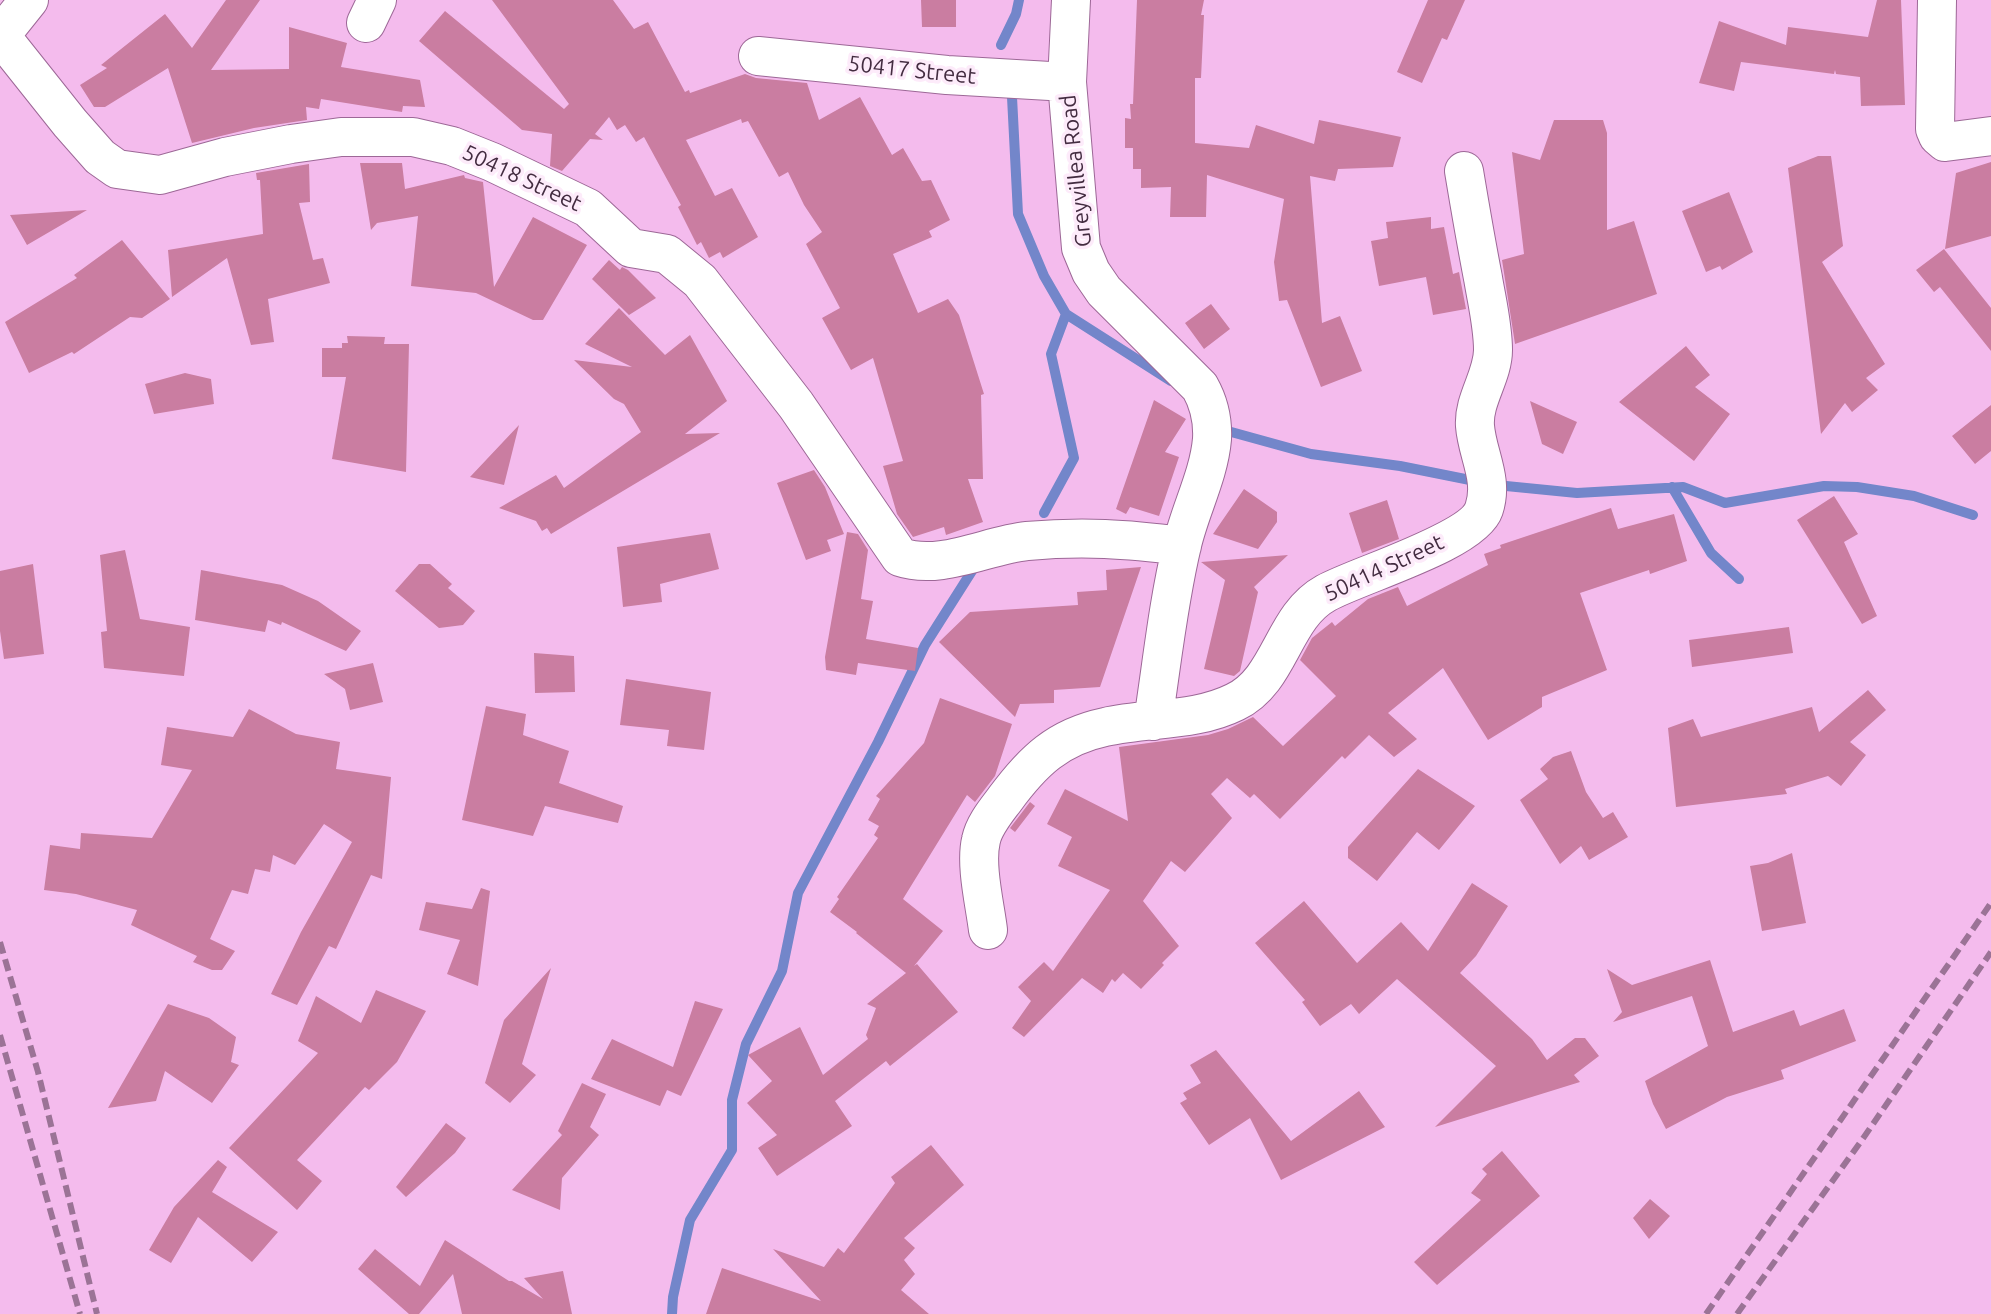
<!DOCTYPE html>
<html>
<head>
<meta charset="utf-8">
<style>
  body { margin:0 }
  canvas { display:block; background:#f4bbed }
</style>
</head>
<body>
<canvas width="1991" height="1314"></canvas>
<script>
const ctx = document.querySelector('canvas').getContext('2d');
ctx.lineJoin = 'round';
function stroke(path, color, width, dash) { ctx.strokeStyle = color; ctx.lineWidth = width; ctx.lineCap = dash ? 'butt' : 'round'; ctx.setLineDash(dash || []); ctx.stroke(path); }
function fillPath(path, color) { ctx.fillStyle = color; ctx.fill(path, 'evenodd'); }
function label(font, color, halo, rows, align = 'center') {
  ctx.font = font + ' Ubuntu,sans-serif'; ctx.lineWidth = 7; ctx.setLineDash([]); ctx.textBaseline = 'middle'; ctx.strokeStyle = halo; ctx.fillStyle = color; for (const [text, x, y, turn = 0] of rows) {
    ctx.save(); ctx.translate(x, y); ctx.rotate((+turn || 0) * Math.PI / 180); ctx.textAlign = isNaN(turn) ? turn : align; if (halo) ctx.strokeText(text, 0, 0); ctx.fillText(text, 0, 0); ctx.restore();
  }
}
const stream = new Path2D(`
  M1001 45 1016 14 1019 0
  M1012 97 1018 214 1044 276 1066 314 1171 381
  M1224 430 1311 454 1400 466 1480 482
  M1496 485 1577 493 1683 487 1725 503 1824 486 1857 487 1914 496 1973 515
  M1672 487 1711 553 1739 579
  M1044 513 1074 458 1051 354 1066 314
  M672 1314 673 1297 690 1220 732 1150V1100L746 1044 782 971 798 893 878 742 925 645 977 563`);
const building = new Path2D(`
  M226 0H260L211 70 289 69V27L347 43 341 67 420 80 425 107 403 106 402 112 321 99 319 109 306 107 307 120 254 128 192 143 168 68 105 107H94L80 85 107 68 101 65 165 14 192 48Z
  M492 0H613L634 29 648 22 685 92 689 90 690 93 745 74 756 78 807 83 819 120 860 97 892 155 903 148 922 181 931 180 950 220 929 231 932 237 893 254 918 313 948 299 959 315 984 394 981 395 983 479H968L983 522 946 535 944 527 913 537 897 514 883 466 903 461 873 358 851 370 822 318 840 308 806 244 822 232 804 205 788 172 779 177 748 121 742 123 741 119 686 140 715 196 732 188 758 237 723 258 720 252 709 258 701 242 697 245 678 207 681 205 644 137 636 142 625 125 617 130 609 117 595 134 603 140 590 139 562 171 550 166 552 134 522 130 419 41 445 11 564 109 569 104Z
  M921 0H956V27H922Z
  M1137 0H1204L1201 15H1204L1201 78H1195V143L1249 148 1256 125 1314 144 1319 120 1401 137 1393 167 1338 169 1335 181 1310 176 1322 323 1340 316 1362 371 1321 387 1287 300 1279 301 1274 262 1284 199 1207 175 1206 217H1170L1171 187 1141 188V169H1133V148H1125V118L1131 119 1130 104H1133Z
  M1428 0H1465L1447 40 1442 38 1422 83 1397 72Z
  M1877 0H1901L1905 105 1861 106 1860 77 1836 74 1835 70 1834 74 1741 62 1734 91 1699 83 1719 21 1786 45 1788 27 1868 37Z
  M1554 120H1603L1607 133V230L1634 221 1657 294 1515 344 1502 260 1524 254 1512 152 1540 160Z
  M1818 156H1831L1843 246 1822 262 1885 364 1866 378 1878 390 1852 412 1845 403 1821 434 1788 168Z
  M1991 162V236L1945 249 1956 173Z
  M360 163H402L405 189 464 175 465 178 483 182 494 287 533 217 587 245 543 320H533L476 293 411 286 418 216 377 223 371 230Z
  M309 164 310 202 299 203 313 260 323 258 330 283 268 299 274 342 251 345 227 258 172 297 168 250 263 234 260 180H257L256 173Z
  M1729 192 1753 252 1722 270 1720 266 1706 272 1682 211Z
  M87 210 27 245 10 215Z
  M1431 217V229L1444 227 1453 274 1459 272 1466 309 1433 315 1426 277 1379 286 1371 241 1388 238 1386 222Z
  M122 240 170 299 142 318 130 317 74 354 72 352 29 373 5 322 77 278 74 275Z
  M1944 249 1991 308V351L1940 287 1934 292 1916 270Z
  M609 260 620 270 622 267 628 270 656 298 629 315 592 279Z
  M1211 304 1230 329 1204 349 1185 323Z
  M619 308 665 355 690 335 727 401 685 434 720 433 551 534 547 528 542 531 536 521 499 508 556 475 564 488 641 432 624 404 614 399 574 360 632 367 585 344Z
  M347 336 385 337 384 344H409L406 472 332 459 346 377H322V348H342V343H348Z
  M1686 346 1710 375 1695 387 1730 414 1694 461 1619 402Z
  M185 373 211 379 214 404 154 414 145 384Z
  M1154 400 1186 419 1165 452 1179 457 1159 516 1130 507 1126 514 1116 509Z
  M1530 401 1577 422 1563 454 1542 444Z
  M1991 405V451L1975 464 1952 436Z
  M519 425 504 485 470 477Z
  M814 470 825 487 844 534 827 540 831 551 806 560 777 483Z
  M1244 489 1277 512V522L1258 549 1213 534Z
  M1834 496 1858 534 1844 542 1877 616 1862 624 1797 520Z
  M1387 500 1399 539 1362 553 1349 513Z
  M1611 508 1618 529 1674 514 1687 561 1650 574 1649 570 1580 593 1607 670 1542 697V707L1488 740 1443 668 1388 713 1417 739 1394 757 1369 735 1345 759 1342 756 1280 819 1254 794 1250 798 1227 778 1211 794 1232 818 1185 872 1171 861 1143 901 1179 946 1162 963 1164 965 1141 989 1123 973 1115 982 1112 979 1103 993 1082 978 1024 1037 1012 1028 1031 1001 1018 987 1044 962 1053 971 1110 890 1058 866 1072 837 1047 824 1065 789 1128 821 1119 747 1208 735 1228 729 1253 717 1283 746 1336 696 1300 660 1312 638 1332 622 1335 626 1368 599 1398 587 1407 606 1488 565 1484 554 1501 548 1500 545Z
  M847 532 858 534 868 550 861 599 873 601 866 639 918 648 915 671 858 663 856 675 826 670 825 657Z
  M710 533 719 569 660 584 662 602 623 607 617 547Z
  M125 550 140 619 190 627 184 676 104 668 101 632 107 631 100 555Z
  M1288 555 1254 587 1258 592 1240 671 1234 676 1204 669 1225 580 1201 562Z
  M33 564 44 654 4 659 0 631V571Z
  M419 564H430L452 584 448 588 475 611 463 625 439 628 395 591Z
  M1141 567 1100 687 1054 690V703L1020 704 1015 717 939 642 970 612 1078 605 1077 592 1107 590 1106 570Z
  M201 570 282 585 318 601 361 631 346 651 282 622 281 625 268 620 265 632 195 620Z
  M1789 627 1793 653 1692 667 1689 640Z
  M534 653 574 656 575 692 535 693Z
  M373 663 383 702 350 710 345 689 324 674Z
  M626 679 711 692 704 750 667 746 669 730 620 725Z
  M1868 690 1886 710 1850 742 1866 755 1841 786 1828 776 1785 789 1787 794 1676 807 1668 728 1693 719 1701 737 1812 707 1819 732Z
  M940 698 1012 724 995 776 975 802 967 795 903 899 943 931 914 966 917 964 958 1012 890 1066 886 1061 835 1101 852 1126 777 1176 758 1148 777 1135 747 1103 772 1081 748 1055 800 1027 823 1075 868 1039 866 1035 876 1008 867 1004 906 973 856 933 857 932 830 912 839 899 837 897 878 838 874 835 879 826 868 820 880 799 876 796 924 743Z
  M486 706 526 714 523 735 569 751 559 783 623 806 618 823 545 806 533 836 462 820Z
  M249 709 296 734 340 742 336 769 391 777 382 879 371 875 336 949 329 946 297 1005 271 994 301 932 352 842 324 824 295 865 273 855 270 872 255 869 248 894 232 890 210 939 235 951 222 970H212L193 962 197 956 131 925 137 910 76 894 44 890 50 845 80 849 81 833 152 838 192 770 161 765 167 727 233 737Z
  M1571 751 1586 792 1603 818 1613 812 1628 837 1589 860 1581 846 1560 864 1520 800 1548 779 1540 769 1553 757Z
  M1418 769 1475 806 1439 850 1417 832 1377 881 1348 858V847Z
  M1030 802 1035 806 1015 832 1010 828Z
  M1792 853 1806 923 1762 931 1750 866 1768 863Z
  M1472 883 1508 906 1476 956 1460 973 1532 1039 1547 1060 1575 1038H1585L1599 1056 1574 1075 1580 1082 1435 1127 1496 1066 1397 979 1359 1014 1351 1004 1320 1026 1302 1002 1305 1000 1255 943 1304 901 1357 963 1401 922 1428 951Z
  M481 888 490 891 478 986 447 974 460 940 419 930 426 902 472 909Z
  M1710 960 1733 1032 1794 1010 1800 1026 1844 1009 1856 1041 1781 1070 1784 1079 1727 1097 1666 1129 1653 1104 1645 1081 1708 1046 1692 996 1613 1022 1622 1012 1607 969 1632 985Z
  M551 968 522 1064 536 1075 510 1103 485 1083 504 1020Z
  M376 990 426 1011 397 1062 369 1090 365 1087 297 1160 322 1181 297 1210 229 1148 318 1053 298 1041 316 996 361 1023Z
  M695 1001 723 1009 681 1096 667 1090 660 1106 591 1079 612 1039 673 1067Z
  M168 1004 209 1018 236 1037 231 1062 239 1065 212 1103 165 1071 156 1101 108 1108Z
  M1216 1050 1291 1141 1359 1091 1385 1127 1281 1180 1250 1118 1209 1145 1180 1103 1187 1099 1183 1093 1201 1083 1190 1065Z
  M582 1083 606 1094 590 1127 599 1135 562 1178 560 1210 512 1190 562 1135 558 1131Z
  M446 1123 466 1138 455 1153 406 1197 396 1187Z
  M931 1145 964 1185 904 1238 915 1248 904 1260 915 1274 901 1290 929 1314H706L722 1268 821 1301 773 1249 824 1267 838 1248 844 1253 895 1183 891 1177Z
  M1502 1151 1540 1196 1437 1285 1414 1262 1481 1200 1471 1193 1487 1174 1482 1169Z
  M218 1160 227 1167 212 1192 278 1232 252 1262 198 1217 171 1263 149 1250 174 1207Z
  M1650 1199 1670 1216 1649 1239 1633 1218Z
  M445 1240 509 1281H512L543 1299 524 1278 563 1271 572 1314H462L453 1274 419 1314H409L358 1269 375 1249 420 1286Z`);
const minor = new Path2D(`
  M1071 0 1067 82 1081 248 1091 272 1104 291 1200 387C1209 403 1213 420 1212 439 1209 475 1190 510 1182 545 1168 603 1162 663 1153 721
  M1937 0 1935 129 1938 136 1945 142 1991 136
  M366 23 377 0
  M0 35 70 123 100 157 117 169 160 175 225 157 291 144 341 137H413L452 146 492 162 588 208 631 248 667 254 700 281 796 405 900 557C941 571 987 545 1027 541 1084 536 1126 539 1182 546
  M1 35 29 0
  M758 56 947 75 1067 82
  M988 930C985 905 975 865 981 840 984 825 996 811 1005 799 1033 761 1058 737 1105 727 1148 717 1195 722 1235 702 1281 680 1282 617 1326 593 1358 575 1473 542 1484 509 1494 479 1477 454 1475 426 1473 400 1493 376 1493 350 1493 326 1487 302 1483 278 1476 242 1470 207 1464 171`);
const rail = new Path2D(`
  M0 942 38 1072 97 1314
  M0 1035 80 1314
  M1706 1314 1991 903
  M1737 1314 1864 1137 1991 952`);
const streetNames = [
  ["50417 Street",912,70,6],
  ["Greyvillea Road",1076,171,-96],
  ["50418 Street",522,178,25],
  ["50414 Street",1384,568,-25]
];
stroke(stream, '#7386ca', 10);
fillPath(building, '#ca7da1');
stroke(minor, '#9d6897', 40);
stroke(minor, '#fff', 38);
stroke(rail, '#9b7396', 6, [12, 6]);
label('22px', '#432c40', '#fdebfa', streetNames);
</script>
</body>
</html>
